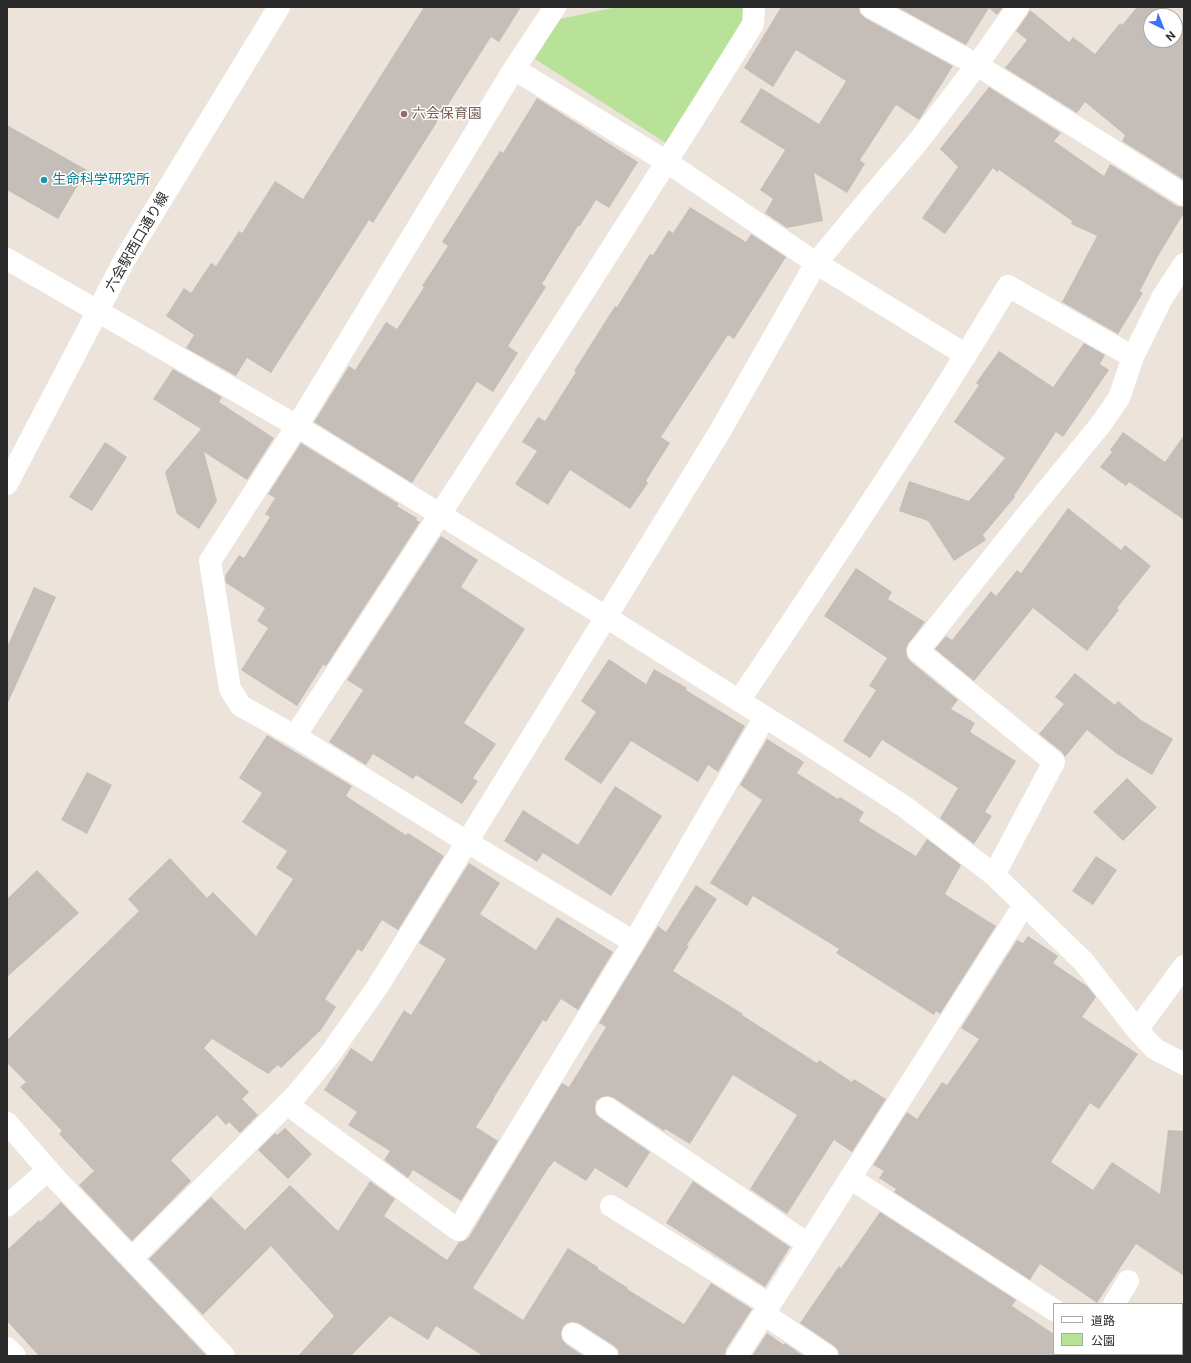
<!DOCTYPE html>
<html>
<head>
<meta charset="utf-8">
<style>
  body { margin:0 }
  #map { position:relative; width:1191px; height:1363px; overflow:hidden; background:#ece3db; font-family:"Public Sans","Noto Sans JP",sans-serif }
  canvas { display:block }
  .frame { position:absolute; inset:0; border:8px solid #2a2a2a; pointer-events:none }
  .legend { position:absolute; left:1053px; top:1303px; width:130px; height:52px; box-sizing:border-box; background:#fff; border:1px solid #aaa; margin:0; padding:5px 7px; list-style:none; font-size:12px; color:#2a2a2a }
  .legend li { display:flex; align-items:center; gap:8px; height:20px }
  .legend b { width:20px; border:1px solid #aaa }
  .north { position:absolute; left:1143px; top:8px; width:40px; height:40px; box-sizing:border-box; background:#fff; border:1px solid #aaa; border-radius:50%; rotate:137deg; font-size:11px; font-weight:700; line-height:16px; text-align:center; color:#2a2a2a }
  .north::after { content:''; display:block; margin:auto; width:14px; height:18px; background:#3c71f8; clip-path:polygon(50% 0,100% 100%,50% 72%,0 100%) }
</style>
</head>
<body>
<div id="map">
<canvas width="1191" height="1363"></canvas>
<div class="frame"></div>
<ul class="legend">
<li><b style="height:5px;background:#fff"></b>道路</li>
<li><b style="height:11px;background:#b8e298"></b>公園</li>
</ul>
<div class="north">N</div>
</div>
<script>
const ctx = document.querySelector('canvas').getContext('2d');
ctx.lineJoin = 'round';
function fillPath(path, color) { ctx.fillStyle = color; ctx.fill(path, 'evenodd'); }
function stroke(path, color, width, dash) { ctx.strokeStyle = color; ctx.lineWidth = width; ctx.lineCap = dash ? 'butt' : 'round'; ctx.setLineDash(dash || []); ctx.stroke(path); }
function label(font, color, halo, rows, align = 'center') {
  ctx.font = font + ' "Public Sans","Noto Sans JP",sans-serif'; ctx.lineWidth = 3; ctx.setLineDash([]); ctx.textBaseline = 'middle'; ctx.strokeStyle = halo; ctx.fillStyle = color; for (const [text, x, y, turn = 0] of rows) {
    ctx.save(); ctx.translate(x, y); ctx.rotate((+turn || 0) * Math.PI / 180); ctx.textAlign = isNaN(turn) ? turn : align; if (halo) ctx.strokeText(text, 0, 0); ctx.fillText(text, 0, 0); ctx.restore();
  }
}
const green = new Path2D(`
  M617 7H748L742 23 669 145 535 59 560 19Z`);
const building = new Path2D(`
  M424 7H521L499 42 491 37 373 223 369 220 271 373 247 358 236 376 186 348 194 335 166 316 184 288 191 293 211 263 216 266 239 231 242 233 275 181 303 199Z
  M781 7H859L860 13 865 18 953 66 919 120 896 105 860 160 865 164 847 193 814 173 823 221 787 228 765 213 773 199 760 190 785 150 740 122 761 88 819 124 846 81 796 50 773 87 744 68Z
  M897 7H1003L997 15 989 8 966 45Z
  M1137 7H1164L1184 23V180L1122 141 1125 135 1085 102 1077 113 1005 68 1027 40 1016 31 1028 14 1030 10 1069 42 1073 37 1095 54 1120 23 1122 25ZM1151 16H1175V40H1151Z
  M989 87 1061 133 1054 141 1104 176 1110 164 1177 206 1184 207V213L1157 258 1140 291 1143 293 1118 334 1062 302 1097 236 1071 224 1072 221 999 170 997 172 993 168 945 234 922 218 958 167 940 149Z
  M537 98 638 162 609 208 596 200 580 226H578L542 284 546 287 508 346 518 353 493 392 477 382 412 483 314 422 349 366 355 370 386 322 397 329 424 287 422 286 448 246 442 242 500 151 503 153Z
  M7 125 87 170 58 219 7 190Z
  M690 207 746 242 751 234 786 257 734 339 728 335 661 437 670 443 646 481 648 483 630 509 570 470 548 505 515 484 537 451 522 442 538 417 545 421 576 372 574 371 615 306 617 307 650 254 653 255 669 230 673 233Z
  M1084 343 1105 355 1100 364 1109 370 1063 437 1056 432 1014 496 1015 497 983 535 986 540 954 561 928 521 899 511 909 481 969 501 1005 458 954 422 979 385 976 383 999 351 1053 387Z
  M173 369 222 397 219 402 274 438 247 480 204 452 217 501 199 529 177 514 165 472 201 429 153 399Z
  M1123 432 1165 462 1184 435V520L1129 482 1126 486 1100 467 1112 452 1110 450Z
  M105 442 127 457 92 511 69 497Z
  M301 443 399 504 397 506 417 518 416 520 420 522 326 666 323 665 297 706 241 670 268 628 257 621 265 608 226 583 225 576 239 555 244 558 270 517 265 514 275 498 268 494Z
  M1068 508 1121 550 1125 545 1151 566 1117 608 1119 610 1087 651 1033 608 974 681 935 649 946 636 952 640 991 591 996 596 1017 570 1021 573Z
  M441 536 478 560 461 587 525 629 464 723 496 744 473 778 478 781 462 804 416 775 413 779 373 754 366 765 329 742 363 690 347 680Z
  M856 568 892 592 888 599 925 622 908 644 906 649 907 656 910 661 958 700 951 709 975 723 970 732 1016 761 985 812 992 816 974 844 940 818 958 788 882 740 870 758 843 741 876 690 869 686 887 658 824 616Z
  M34 587 56 597 7 705V647Z
  M609 659 646 684 654 669 687 688 686 690 745 726 718 772 708 765 698 782 631 741 601 784 564 759 596 712 581 701Z
  M1075 673 1115 705 1118 701 1141 720 1173 739 1152 775 1117 754 1087 730 1065 757 1062 752 1039 734 1064 704 1055 697Z
  M267 735 352 786 346 796 406 835 408 833 444 856 398 930 382 920 362 952 358 949 325 999 336 1007 321 1030 281 1068 278 1065 268 1074 212 1039 204 1048 249 1092 242 1099 258 1115 240 1133 229 1122 226 1125 217 1115 171 1160 191 1181 132 1241 79 1185 94 1171 59 1134 62 1131 20 1087 26 1082 7 1063V1040L139 911 128 899 170 858 207 898 213 892 256 936 293 879 276 868 287 851 242 822 262 793 239 778Z
  M767 739 804 762 797 773 838 799 840 797 864 812 859 821 916 856 927 839 961 865 945 894 996 926 940 1014 936 1011 934 1015 836 953 839 949 753 896 747 906 710 883 762 800 740 785Z
  M87 772 112 785 87 834 61 820Z
  M1127 778 1157 807 1123 841 1093 812Z
  M615 786 662 816 611 896 543 853 537 862 504 841 523 810 578 845Z
  M1096 856 1117 870 1093 905 1072 891Z
  M469 863 500 883 480 914 536 950 557 917 613 952 578 1010 561 999 546 1022 543 1020 493 1099H494L476 1127 498 1141 461 1201 413 1170 408 1178 384 1160 390 1151 348 1125 357 1112 324 1090 351 1048 372 1062 404 1010 411 1015 446 959 419 943Z
  M37 870 79 913 7 977V899Z
  M696 885 717 899 687 945 689 946 673 971 743 1014 742 1015 817 1063 819 1060 852 1082 854 1079 886 1099 852 1152 834 1140 787 1214 750 1189 797 1115 733 1075 690 1144 665 1129 664 1131 614 1098 608 1096 602 1097 596 1101 595 1108 596 1114 600 1118 650 1152 627 1188 595 1168 586 1181 554 1161 550 1167H549L473 1288 523 1320 568 1248 598 1267V1269L628 1288 627 1289 684 1324 711 1283 752 1309 726 1349 725 1356H619L618 1350 614 1346 580 1324 573 1322 567 1323 563 1327 561 1333 562 1339 566 1344 584 1356H483L436 1326 428 1340 390 1316 351 1356H298L334 1316 271 1246 203 1315 149 1259 211 1197 245 1230 290 1185 338 1231 370 1181 395 1199 384 1216 447 1260 459 1242 464 1241 469 1237 562 1083 569 1087 606 1027 599 1023 658 926 666 932Z
  M1028 936 1058 956 1053 963 1087 986 1096 997 1082 1017 1138 1054 1099 1109 1090 1103 1051 1162 1093 1190 1112 1162 1160 1194 1168 1130 1184 1131V1276L1136 1244 1097 1303 1040 1264 1030 1280 894 1192 896 1189 879 1178 884 1171 873 1165 907 1112 917 1119 942 1082 947 1085 979 1039 961 1028 1017 940 1023 943Z
  M285 1128 312 1154 288 1179 258 1150 275 1133 277 1135Z
  M693 1181 790 1247 765 1287 666 1223Z
  M61 1202 207 1356H39L7 1321V1250L39 1220 40 1222Z
  M880 1212 1016 1300 1012 1306 1054 1334V1356H839L838 1350 834 1346 800 1323 839 1266 841 1268Z
  M767 1333 784 1345 785 1343 804 1356H752Z`);
const minor = new Path2D(`
  M555 7 514 69 297 426 210 561 230 689 241 706 295 736 467 842 634 942
  M871 7 977 65 1184 195
  M514 69 667 162 816 263 966 355
  M7 259 297 426 606 617 800 739 905 807 994 875 1084 962 1137 1030 1155 1049 1184 1064
  M7 484 125 259 279 7
  M739 701C831 563 923 427 1008 286L1133 357
  M295 736C450 500 604 264 753 24L754 7
  M994 875 1054 762 918 651 1017 527 1101 424 1119 398 1133 357 1162 298 1184 264
  M1137 1030 1184 966
  M287 1104 458 1230 634 942 765 717
  M607 1108 808 1244
  M7 1123 57 1180 224 1356
  M850 1178 1054 1310
  M7 1206 48 1170
  M611 1206 770 1305
  M132 1258 297 1094 330 1054 378 986 606 617 719 433 816 263 870 198 917 143 977 65 1018 7
  M1114 1304 1128 1281
  M764 1314 827 1356
  M573 1334 607 1356
  M7 1348 15 1356
  M737 1356 1024 905`);
const markers = [
  [404,114,4,"#8d6e63"],
  [44,180,4,"#0f9aa8"]
];
const educationNames = [
  ["六会保育園",412,114]
];
const cultureNames = [
  ["生命科学研究所",52,180]
];
const streetNames = [
  ["六会駅西口通り線",137,242,-60]
];
fillPath(green, '#b8e298');
fillPath(building, '#c4bdb8');
stroke(minor, '#fff', 22);
for (const [x, y, r, color] of markers) { const dot = new Path2D(); dot.arc(x, y, r, 0, 2 * Math.PI); ctx.fillStyle = color; ctx.fill(dot); stroke(dot, '#fff', 1.5); }
label('14px', '#785e54', '#fff', educationNames, 'left');
label('14px', '#0d838f', '#fff', cultureNames, 'left');
label('14px', '#2a2a2a', '#fff', streetNames);
</script>
</body>
</html>
